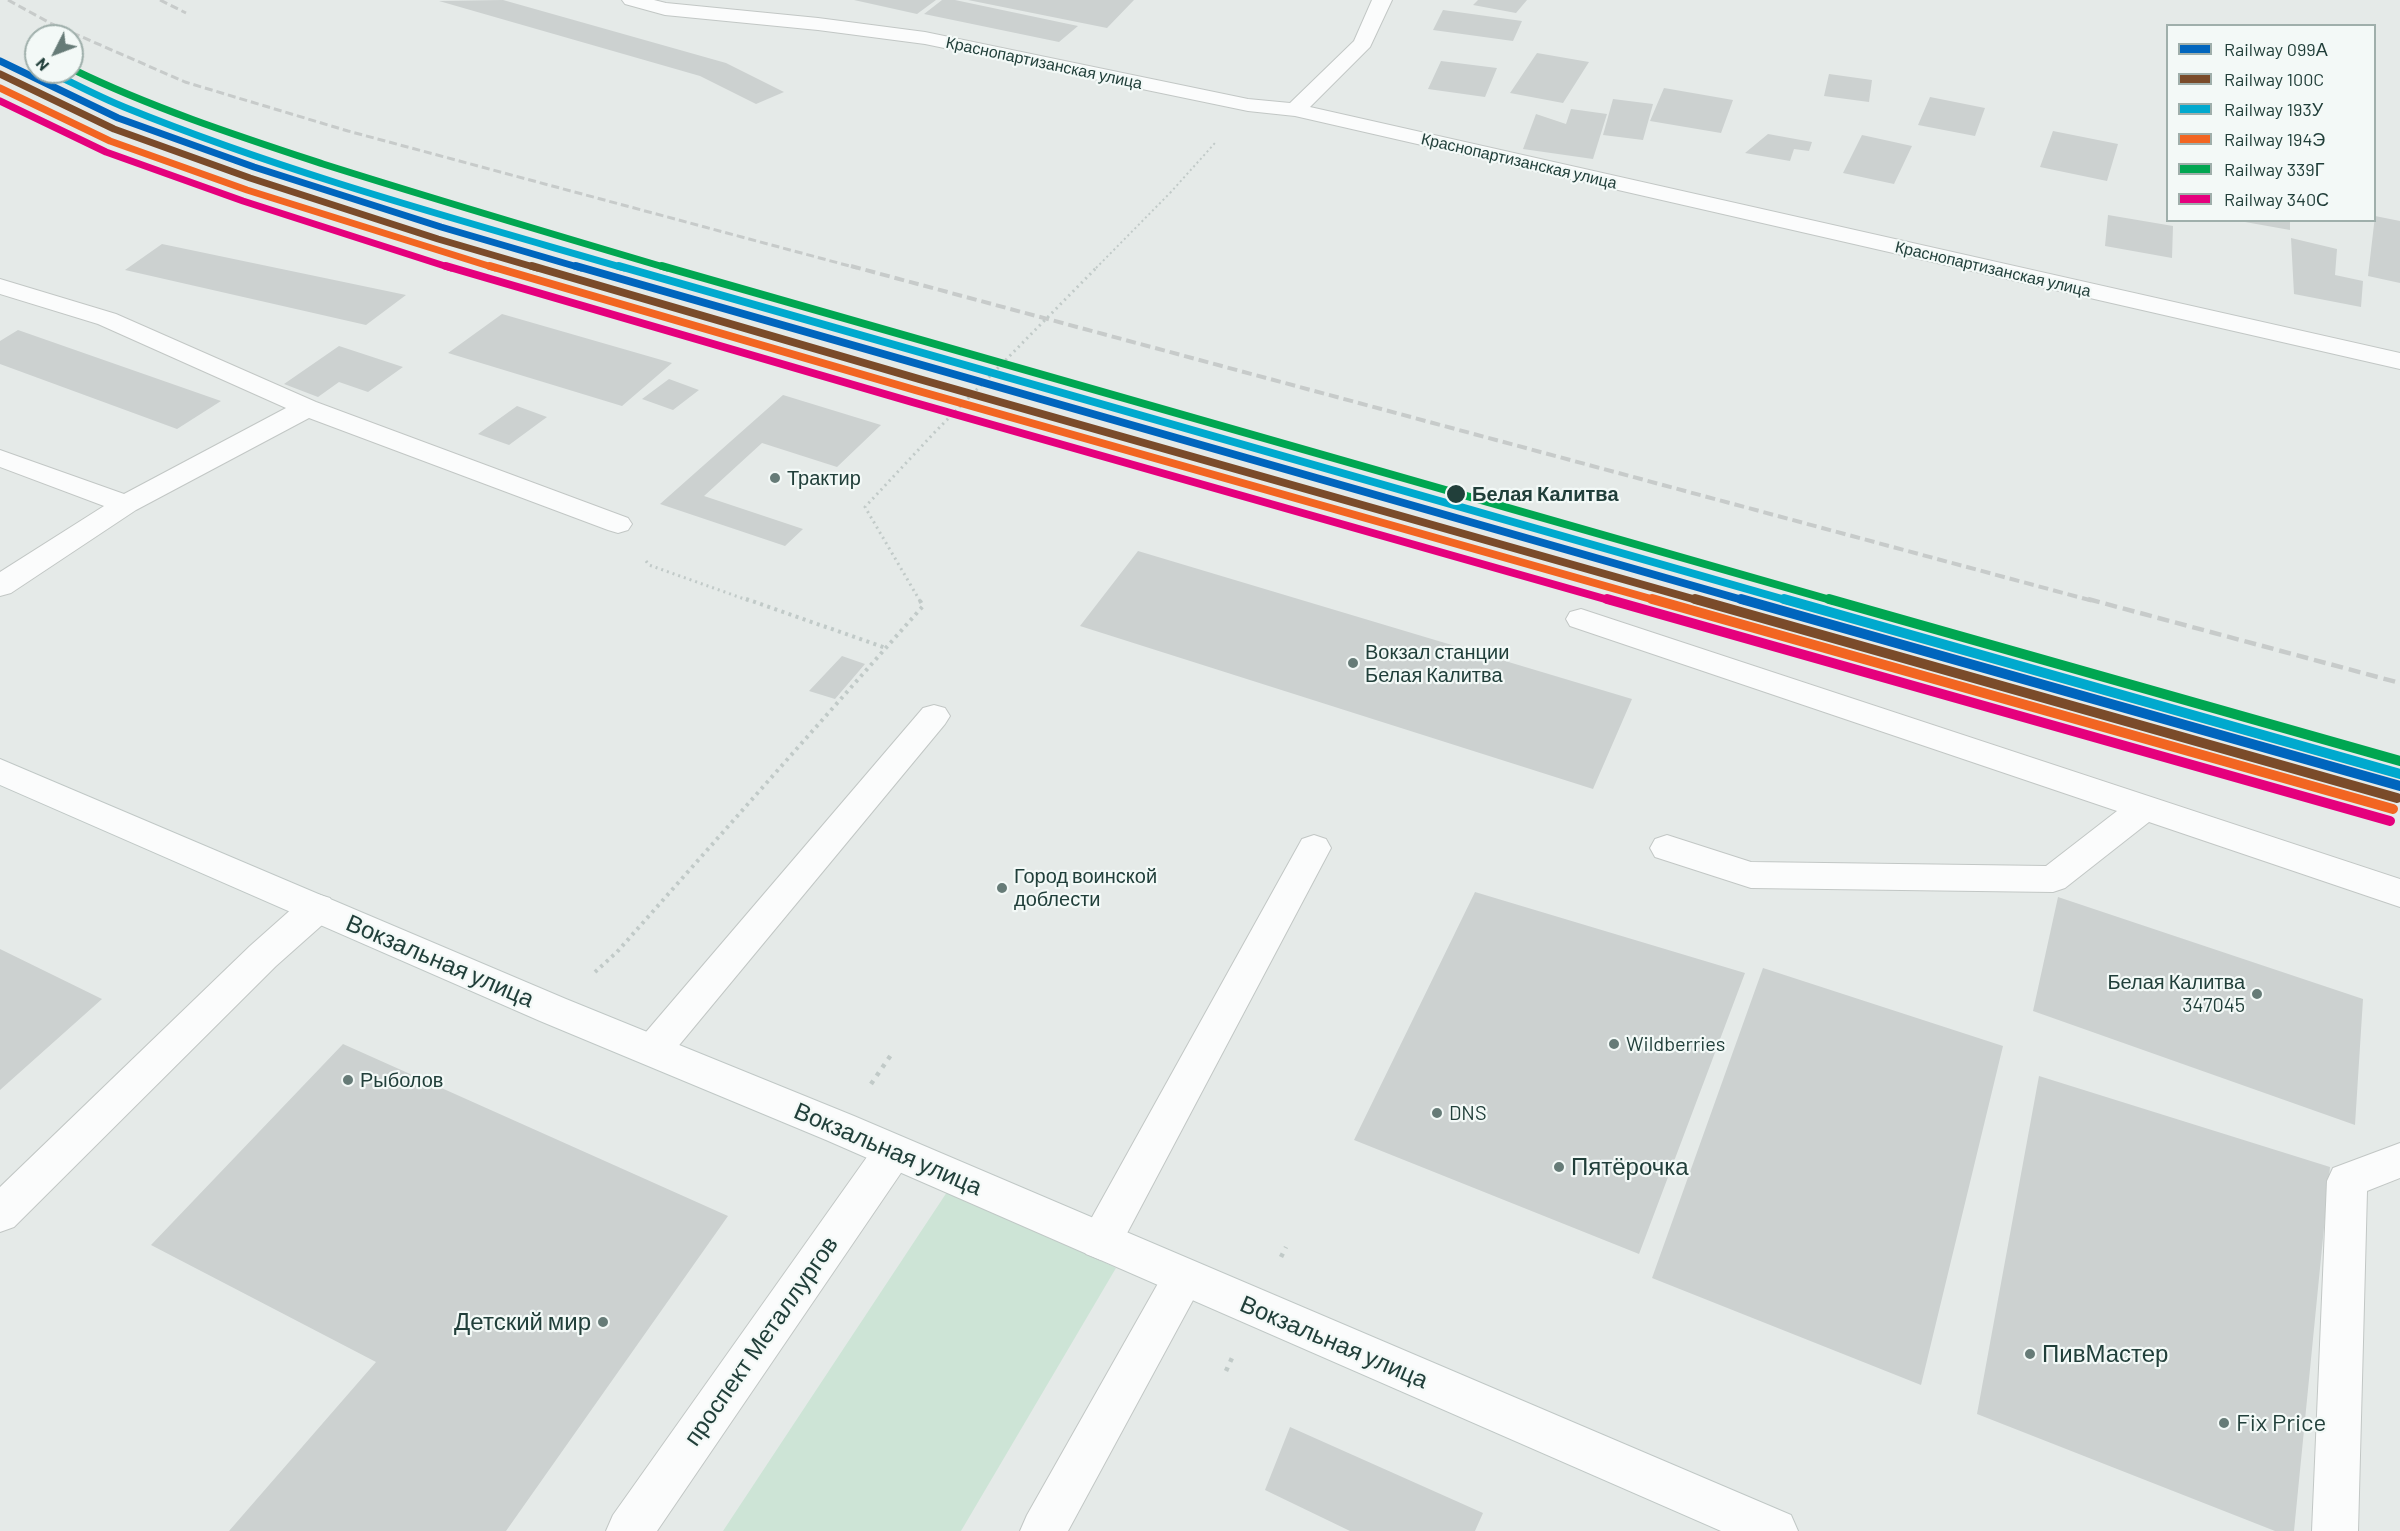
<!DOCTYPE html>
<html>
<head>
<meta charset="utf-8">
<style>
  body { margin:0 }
  #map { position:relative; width:2400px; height:1531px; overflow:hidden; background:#e5eae8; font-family:Barlow,sans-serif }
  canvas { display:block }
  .legend { position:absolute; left:2166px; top:24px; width:210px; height:198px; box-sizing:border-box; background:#f3f9f7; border:2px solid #9fafab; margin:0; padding:8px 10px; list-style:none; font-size:18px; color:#213f3a }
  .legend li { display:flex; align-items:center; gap:12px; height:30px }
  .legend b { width:30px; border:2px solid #9fafab }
  .north { position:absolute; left:24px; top:24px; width:60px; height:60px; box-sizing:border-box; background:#f3f9f7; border:2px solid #9fafab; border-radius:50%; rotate:228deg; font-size:16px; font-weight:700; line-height:24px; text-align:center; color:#213f3a }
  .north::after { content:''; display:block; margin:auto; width:21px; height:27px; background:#667b77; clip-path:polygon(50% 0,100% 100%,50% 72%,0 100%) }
</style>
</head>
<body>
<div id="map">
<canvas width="2400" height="1531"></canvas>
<ul class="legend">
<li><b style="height:8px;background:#0065bd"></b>Railway 099А</li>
<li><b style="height:8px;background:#7a4b2a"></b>Railway 100C</li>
<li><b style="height:8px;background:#00a9ce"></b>Railway 193У</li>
<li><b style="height:8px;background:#f26522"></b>Railway 194Э</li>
<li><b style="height:8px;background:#00a651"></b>Railway 339Г</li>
<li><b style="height:8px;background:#e5007d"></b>Railway 340С</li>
</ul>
<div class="north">N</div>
</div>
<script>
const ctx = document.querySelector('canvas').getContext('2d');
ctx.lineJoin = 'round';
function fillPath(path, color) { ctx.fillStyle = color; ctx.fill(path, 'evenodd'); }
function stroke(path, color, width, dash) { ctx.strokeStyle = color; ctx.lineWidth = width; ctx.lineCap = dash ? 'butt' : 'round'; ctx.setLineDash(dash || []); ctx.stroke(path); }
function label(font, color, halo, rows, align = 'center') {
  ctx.font = font + ' Barlow,sans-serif'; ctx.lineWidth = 4.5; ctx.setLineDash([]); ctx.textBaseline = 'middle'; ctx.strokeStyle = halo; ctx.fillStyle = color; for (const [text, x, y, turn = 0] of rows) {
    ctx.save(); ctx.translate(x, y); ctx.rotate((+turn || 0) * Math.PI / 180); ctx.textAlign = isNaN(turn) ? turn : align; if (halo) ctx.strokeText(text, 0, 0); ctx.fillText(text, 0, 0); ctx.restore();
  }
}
const green = new Path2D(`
  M949 1189 1116 1268 961 1531H723Z`);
const building = new Path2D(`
  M503 0 726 63 784 92 756 104 700 76 439 1Z
  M854 0H936L917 14Z
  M942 0H955L1078 26 1059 42 924 14Z
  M968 0H1134L1107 28Z
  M1478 0H1527L1516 13 1473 5Z
  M1443 10 1522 21 1513 41 1433 30Z
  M1537 53 1589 62 1563 103 1510 93Z
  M1441 61 1497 68 1485 97 1428 89Z
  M1829 74 1872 80 1869 102 1824 96Z
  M1664 88 1733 100 1721 133 1650 121Z
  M1930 97 1985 108 1975 136 1918 125Z
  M1613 99 1653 104 1643 140 1603 135Z
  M1571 109 1607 114 1593 159 1523 149 1536 114 1566 124Z
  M2053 131 2118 144 2107 181 2040 167Z
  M1768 134 1812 142 1809 151 1794 149 1790 161 1745 153Z
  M1862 135 1912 146 1894 184 1843 173Z
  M2108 215 2173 226 2172 258 2105 246Z
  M2375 216 2400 221V283L2368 276Z
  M2245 220H2290V230L2245 222Z
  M2291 238 2337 249 2335 275 2363 281 2361 307 2294 294Z
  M162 244 406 295 366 325 125 270Z
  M502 314 672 363 622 406 448 353Z
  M18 330 221 401 177 429 0 364V341Z
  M339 346 403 367 368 392 339 382 318 397 284 384Z
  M669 379 699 390 673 410 642 399Z
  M783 395 881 425 837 467 762 443 704 496 803 529 785 546 660 504Z
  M517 406 547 417 509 445 478 434Z
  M1138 551 1632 699 1593 789 1080 626Z
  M842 656 865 664 835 699 809 691Z
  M1475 892 1745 973 1639 1254 1354 1140Z
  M2058 897 2363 999 2355 1125 2033 1011Z
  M0 949 102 999 0 1090Z
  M1763 968 2003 1046 1921 1385 1652 1278Z
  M343 1044 728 1216 506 1531H229L376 1362 151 1245Z
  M2039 1076 2330 1167 2294 1531H2275L1977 1414Z
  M1290 1427 1483 1513 1475 1531H1350L1265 1490Z`);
const pathFar3 = new Path2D(`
  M1170 193 1215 143`);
const pathFar2 = new Path2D(`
  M646 561 649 565 750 601
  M920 601 865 507 934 433`);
const pathFar1 = new Path2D(`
  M746 599 886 648
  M595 972 617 952 923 606 919 599`);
const path = new Path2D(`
  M871 1084 893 1052
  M1281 1257 1286 1247
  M1226 1371 1232 1358`);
const lane = new Path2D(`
  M0 279 116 314 316 402 628 518 632 524 628 530 618 533 608 530 309 418 136 510 11 593 0 596V572L104 506 0 467V450L124 494 286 408 98 324 0 294Z
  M1581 609 2400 879V907L2149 822 2065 888 2053 892 1751 888 1655 857 1650 848 1655 839 1667 835 1751 862 2046 866 2117 811 1570 626 1566 619 1570 612Z
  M934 705 945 708 950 716 945 724 666 1061 653 1066 640 1061 634 1050 640 1039 923 708Z
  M1314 835 1326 839 1331 848 1116 1254 1101 1260 1086 1254 1080 1241 1086 1228 1302 839Z
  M317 894 330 898 335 908 330 918 276 966 14 1227 0 1232V1187L250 946 304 898Z
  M2400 1143V1178L2367 1191 2358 1531H2312L2327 1181 2333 1168Z`);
const street = new Path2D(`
  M622 0H654L666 3 818 18 925 32 1248 99 1290 103 1354 41 1372 0H1392L1370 47 1310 107 2400 353V369L1295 116 1248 111 925 44 818 30 665 15 625 4Z
  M893 1135 907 1140 913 1152 907 1164 657 1531H606L613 1515 879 1140Z
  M1184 1259 1199 1264 1205 1278 1068 1531H1020L1027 1515 1169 1264Z`);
const secondary = new Path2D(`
  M0 759 566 999 854 1116 1791 1515 1798 1531H1721L826 1140 540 1021 0 785Z`);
const railFar2 = new Path2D(`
  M8 0 50 23 185 82 348 131 857 268
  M160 0 186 13`);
const railFar1 = new Path2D(`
  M851 266 2093 601`);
const rail = new Path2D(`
  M2088 599 2400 683`);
const pathBridgeFar1 = new Path2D(`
  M1096 268 1170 193`);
const pathBridge = new Path2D(`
  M934 433 1098 266`);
const rail1Far2 = new Path2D(`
  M0 61 118 118 254 167 441 227 581 268`);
const rail1Far1 = new Path2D(`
  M576 266 1746 601`);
const rail1 = new Path2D(`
  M1741 599 2400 786`);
const rail2Far2 = new Path2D(`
  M0 74 114 129 250 178 438 239 537 268`);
const rail2Far1 = new Path2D(`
  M532 266 919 379 1700 601`);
const rail2 = new Path2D(`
  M1695 599 2397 798`);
const rail3Far2 = new Path2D(`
  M50 72C75 84 99 97 124 107 286 173 456 219 624 268`);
const rail3Far1 = new Path2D(`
  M619 266 1789 601`);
const rail3 = new Path2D(`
  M1784 599 2400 774`);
const rail4Far2 = new Path2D(`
  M0 88 110 141 247 190 495 268`);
const rail4Far1 = new Path2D(`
  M490 266 915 390 1658 601`);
const rail4 = new Path2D(`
  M1652 599 2393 809`);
const rail5Far2 = new Path2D(`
  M72 69C152 108 238 136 323 164 437 200 552 234 667 268`);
const rail5Far1 = new Path2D(`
  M662 266 1834 601`);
const rail5 = new Path2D(`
  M1829 599 2400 761`);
const rail6Far2 = new Path2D(`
  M0 101 106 152 243 201 451 268`);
const rail6Far1 = new Path2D(`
  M446 266 912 402 1612 601`);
const rail6 = new Path2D(`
  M1607 599 2390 821`);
const markers = [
  [775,478,6,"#667b77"],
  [1456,494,10,"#213f3a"],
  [1353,663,6,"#667b77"],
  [1002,888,6,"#667b77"],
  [2257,994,6,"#667b77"],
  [1614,1044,6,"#667b77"],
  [348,1080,6,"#667b77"],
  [1437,1113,6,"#667b77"],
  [1559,1167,6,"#667b77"],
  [603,1322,6,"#667b77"],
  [2030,1354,6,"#667b77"],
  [2224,1423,6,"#667b77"]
];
const farStreetnames = [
  ["Краснопартизанская улица",1044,63,12],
  ["Краснопартизанская улица",1519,161,13],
  ["Краснопартизанская улица",1993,269,13]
];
const poiNames = [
  ["Трактир",787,478],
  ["Вокзал станции",1365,652],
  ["Белая Калитва",1365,675],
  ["Город воинской",1014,876],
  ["доблести",1014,899],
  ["Белая Калитва",2245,982,"right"],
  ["347045",2245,1005,"right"],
  ["Wildberries",1626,1044],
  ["Рыболов",360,1080],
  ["DNS",1449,1113]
];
const stopNames = [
  ["Белая Калитва",1472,494]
];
const nearStreetnames = [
  ["Вокзальная улица",440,961,23],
  ["Вокзальная улица",888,1149,23],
  ["проспект Металлургов",761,1341,-55],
  ["Вокзальная улица",1334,1342,23]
];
const nearPoinames = [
  ["Пятёрочка",1571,1167],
  ["Детский мир",591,1322,"right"],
  ["ПивМастер",2042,1354],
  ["Fix Price",2236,1423]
];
fillPath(green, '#cde4d6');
fillPath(building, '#ccd1d0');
stroke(lane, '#c2c7c5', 2);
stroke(street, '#c2c7c5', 2);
stroke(secondary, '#c0c8c6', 2);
stroke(pathFar3, '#c1cac8', 2, [2, 3]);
stroke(pathFar2, '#c1cac8', 3, [2, 4]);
stroke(pathFar1, '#c1cac8', 4, [3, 4.5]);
stroke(path, '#c1cac8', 4.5, [4, 6]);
fillPath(lane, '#fbfcfc');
fillPath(street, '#fbfcfc');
fillPath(secondary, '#fbfcfc');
stroke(railFar2, '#c7cbca', 3, [8, 4]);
stroke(railFar1, '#c7cbca', 4, [10, 5]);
stroke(rail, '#c7cbca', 4.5, [12, 6]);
stroke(pathBridgeFar1, '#c1cac8', 2, [2, 3]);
stroke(pathBridge, '#c1cac8', 3, [2, 4]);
stroke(rail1Far2, '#0065bd', 7);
stroke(rail1Far1, '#0065bd', 8);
stroke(rail1, '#0065bd', 10);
stroke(rail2Far2, '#7a4b2a', 7);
stroke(rail2Far1, '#7a4b2a', 8);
stroke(rail2, '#7a4b2a', 10);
stroke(rail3Far2, '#00a9ce', 7);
stroke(rail3Far1, '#00a9ce', 8);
stroke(rail3, '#00a9ce', 10);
stroke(rail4Far2, '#f26522', 7);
stroke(rail4Far1, '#f26522', 8);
stroke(rail4, '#f26522', 10);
stroke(rail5Far2, '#00a651', 7);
stroke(rail5Far1, '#00a651', 8);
stroke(rail5, '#00a651', 10);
stroke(rail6Far2, '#e5007d', 7);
stroke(rail6Far1, '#e5007d', 8);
stroke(rail6, '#e5007d', 10);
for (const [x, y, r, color] of markers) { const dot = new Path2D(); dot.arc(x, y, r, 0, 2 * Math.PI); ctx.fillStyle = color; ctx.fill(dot); stroke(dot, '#f3f9f7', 2); }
label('16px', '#213f3a', '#f3f9f7', farStreetnames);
label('20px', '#213f3a', '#f3f9f7', poiNames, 'left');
label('bold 20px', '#213f3a', '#f3f9f7', stopNames, 'left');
label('24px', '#213f3a', '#f3f9f7', nearStreetnames);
label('24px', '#213f3a', '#f3f9f7', nearPoinames, 'left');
</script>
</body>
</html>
